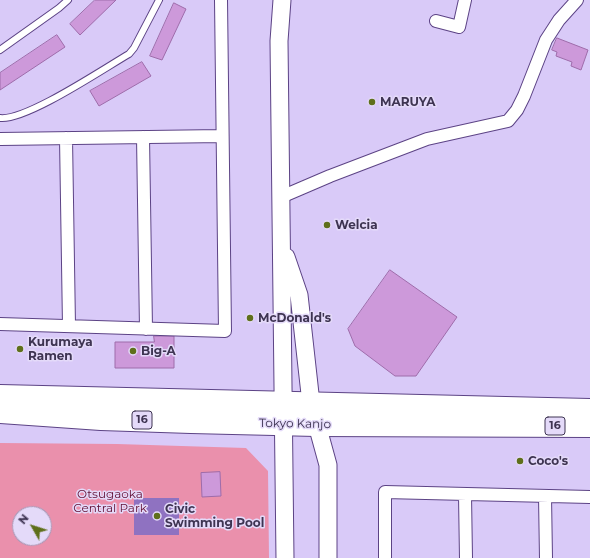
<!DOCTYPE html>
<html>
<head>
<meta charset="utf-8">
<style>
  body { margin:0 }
  #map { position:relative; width:590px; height:558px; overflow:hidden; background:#d9caf8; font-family:Montserrat,sans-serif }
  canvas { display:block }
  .north { position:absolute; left:12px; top:506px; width:40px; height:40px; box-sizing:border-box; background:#e4daf9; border:1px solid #a298b6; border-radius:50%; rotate:309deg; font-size:11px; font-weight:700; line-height:16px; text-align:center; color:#3e3452 }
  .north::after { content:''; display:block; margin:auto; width:14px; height:18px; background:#5f6f1b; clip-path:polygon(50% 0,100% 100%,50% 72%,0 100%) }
</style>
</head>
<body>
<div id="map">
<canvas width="590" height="558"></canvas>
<div class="north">N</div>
</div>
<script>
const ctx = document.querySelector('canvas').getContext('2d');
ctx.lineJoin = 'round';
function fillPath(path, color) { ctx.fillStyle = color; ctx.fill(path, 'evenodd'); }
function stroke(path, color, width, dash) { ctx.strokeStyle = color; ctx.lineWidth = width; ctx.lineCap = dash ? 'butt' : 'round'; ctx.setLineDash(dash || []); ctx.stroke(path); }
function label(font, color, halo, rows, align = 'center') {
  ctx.font = font + ' Montserrat,sans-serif'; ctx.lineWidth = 3; ctx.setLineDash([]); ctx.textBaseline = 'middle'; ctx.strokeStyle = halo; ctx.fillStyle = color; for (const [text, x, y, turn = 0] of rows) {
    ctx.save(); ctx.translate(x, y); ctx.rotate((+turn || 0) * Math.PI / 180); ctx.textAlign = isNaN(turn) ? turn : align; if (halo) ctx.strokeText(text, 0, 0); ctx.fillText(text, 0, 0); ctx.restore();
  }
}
const green = new Path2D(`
  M0 443 117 444 246 448 268 471 269 558H0ZM20 514H44V538H20Z`);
const water = new Path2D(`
  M134 498H179V535H134Z`);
const building = new Path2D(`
  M95 0H116L80 35 70 24Z
  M174 3 186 9 162 60 150 56Z
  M57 35 65 47 0 90V73Z
  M557 38 588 50 581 70 571 66 572 62 556 56 557 52 552 50Z
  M142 62 151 76 99 106 90 91Z
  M390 270 457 317 416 376H395L355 346 348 329Z
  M154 336H174V368H115V342H154Z
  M220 472 221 496 202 497 201 473Z`);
const lane = new Path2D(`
  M0 50 59 8 68 0
  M0 118C26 121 103 69 129 54L134 48 159 0`);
const street = new Path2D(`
  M436 21 459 27 465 0
  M143 137 146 329
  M66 138 69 326
  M0 139 222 136
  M281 197 330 176 427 139 508 121 517 110 524 96 546 40 559 20 577 0
  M0 324 225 331 221 0
  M465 495 466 558
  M545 496 546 558
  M385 558V492L590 497`);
const secondary = new Path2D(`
  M282 0 279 41 285 558
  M286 257 299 295 311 403 328 465V558`);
const highway = new Path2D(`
  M0 396 590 410
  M0 412 101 419 191 422 316 425 590 426`);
const markers = [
  [372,102,4,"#5f6f1b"],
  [327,225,4,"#5f6f1b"],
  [250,318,4,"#5f6f1b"],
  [20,349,4,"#5f6f1b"],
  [133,351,4,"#5f6f1b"],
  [520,461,4,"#5f6f1b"],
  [157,516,4,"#5f6f1b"]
];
const shields = [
  [142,420,20],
  [555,426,20]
];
const shieldNames = [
  ["16",142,420],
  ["16",555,426]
];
const poiNames = [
  ["MARUYA",380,102],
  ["Welcia",335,225],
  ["McDonald's",258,318],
  ["Kurumaya",28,342],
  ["Ramen",28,356],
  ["Big-A",141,351],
  ["Coco's",528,461],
  ["Civic",165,509],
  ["Swimming Pool",165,523]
];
const streetNames = [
  ["Tokyo Kanjo",295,424,1]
];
const parkNames = [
  ["Otsugaoka",110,494],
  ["Central Park",110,508]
];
fillPath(green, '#ea90ac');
fillPath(water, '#8f72c1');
fillPath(building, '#cd99da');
stroke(building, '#9e6caa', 1);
stroke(lane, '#5c4385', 8);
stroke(street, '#5c4385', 14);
stroke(secondary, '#5c4385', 19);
stroke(highway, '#5c4385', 24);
stroke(lane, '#fff', 6);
stroke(street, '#fff', 12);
stroke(secondary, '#fff', 17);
stroke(highway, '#fff', 22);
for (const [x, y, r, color] of markers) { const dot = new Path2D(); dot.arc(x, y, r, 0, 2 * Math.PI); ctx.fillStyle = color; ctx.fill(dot); stroke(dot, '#e4daf9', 1.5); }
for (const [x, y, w] of shields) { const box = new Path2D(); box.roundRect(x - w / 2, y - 9, w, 18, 3); ctx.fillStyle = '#e4daf9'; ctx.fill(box); stroke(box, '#3e3452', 1); }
label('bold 11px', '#3e3452', null, shieldNames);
label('bold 12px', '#3e3452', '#e4daf9', poiNames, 'left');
label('12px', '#3e3452', '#e4daf9', streetNames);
label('12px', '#620e33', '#e4daf9', parkNames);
</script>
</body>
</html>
